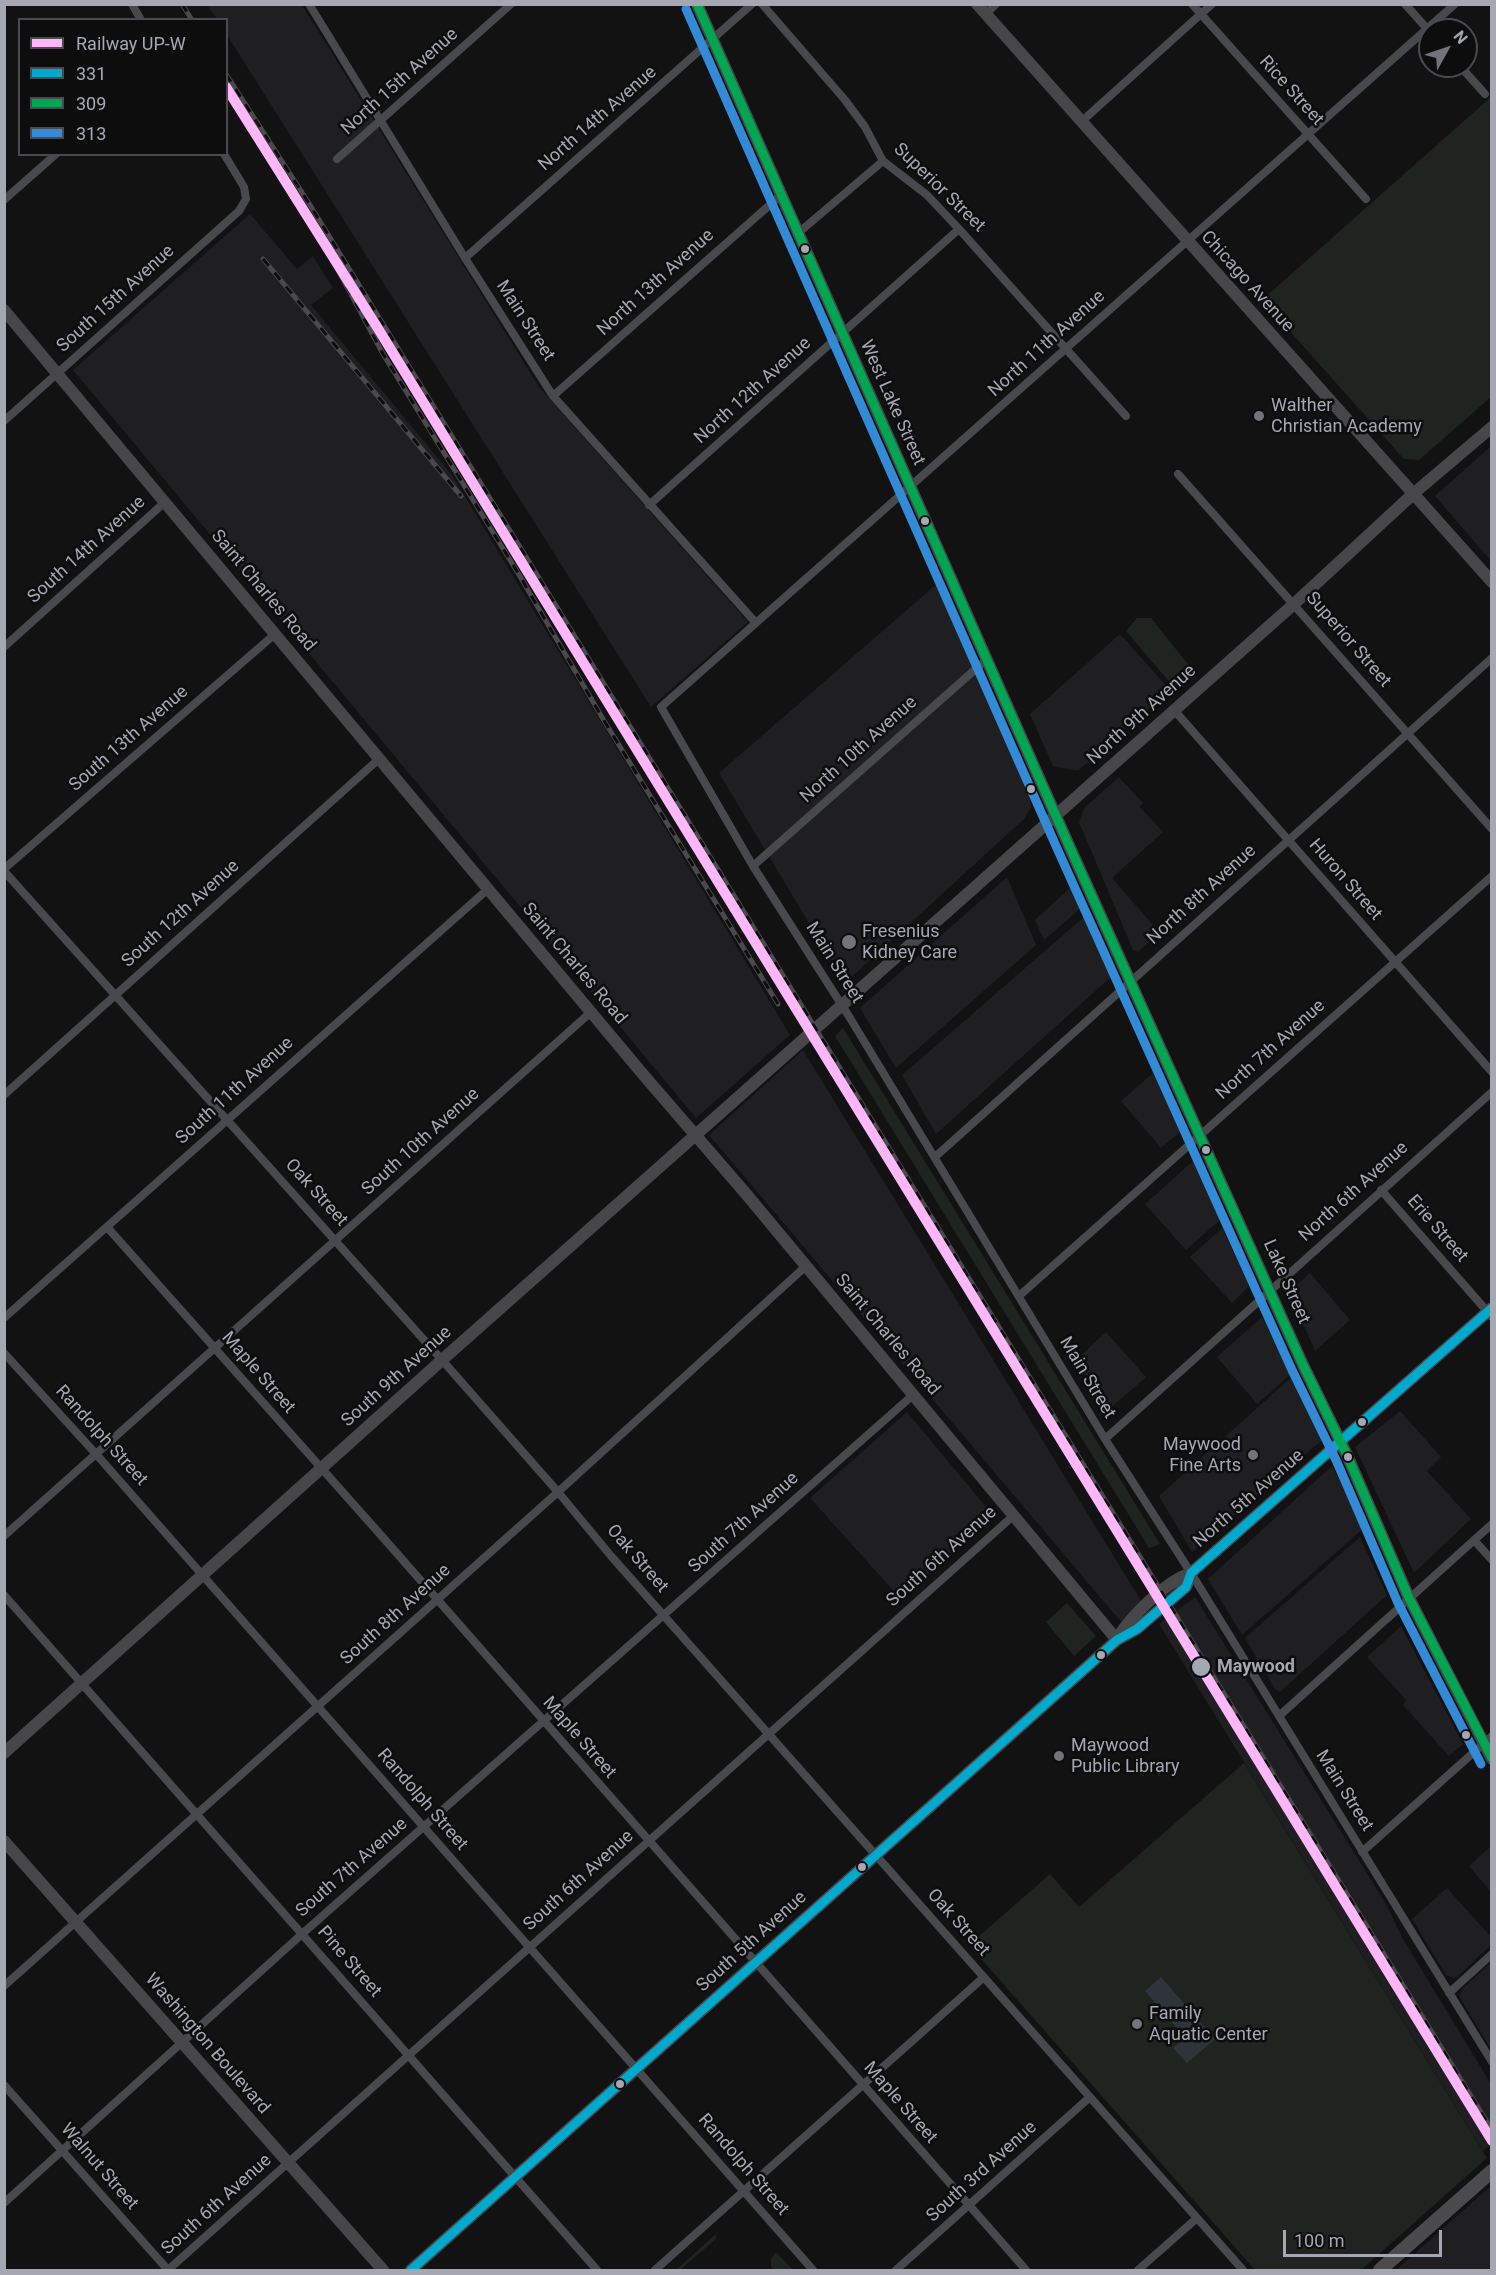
<!DOCTYPE html>
<html>
<head>
<meta charset="utf-8">
<style>
  body { margin:0 }
  #map { position:relative; width:1496px; height:2275px; overflow:hidden; background:#121213; font-family:Roboto,sans-serif }
  canvas { display:block }
  .frame { position:absolute; inset:0; border:6px solid #a5a8b2; pointer-events:none }
  .legend { position:absolute; left:18px; top:18px; width:210px; height:138px; box-sizing:border-box; background:#0d0d0e; border:2px solid #4a4b50; margin:0; padding:8px 10px; list-style:none; font-size:18px; color:#a5a8b2 }
  .legend li { display:flex; align-items:center; gap:12px; height:30px }
  .legend b { width:30px; border:2px solid #4a4b50 }
  .north { position:absolute; left:1418px; top:18px; width:60px; height:60px; box-sizing:border-box; background:#0d0d0e; border:2px solid #4a4b50; border-radius:50%; rotate:50deg; font-size:16px; font-weight:700; line-height:24px; text-align:center; color:#a5a8b2 }
  .north::after { content:''; display:block; margin:auto; width:21px; height:27px; background:#72747a; clip-path:polygon(50% 0,100% 100%,50% 72%,0 100%) }
  .scale { position:absolute; left:1283px; top:2230px; width:159px; height:27px; box-sizing:border-box; border:3px solid #a5a8b2; border-top:0; padding-left:8px; font-size:18px; line-height:21px; white-space:nowrap; color:#a5a8b2; -webkit-text-stroke:4px #0d0d0e; paint-order:stroke }
</style>
</head>
<body>
<div id="map">
<canvas width="1496" height="2275"></canvas>
<div class="frame"></div>
<ul class="legend">
<li><b style="height:8px;background:#feb8fa"></b>Railway UP-W</li>
<li><b style="height:8px;background:#00a9ce"></b>331</li>
<li><b style="height:8px;background:#00a651"></b>309</li>
<li><b style="height:8px;background:#338bd7"></b>313</li>
</ul>
<div class="north">N</div>
<div class="scale">100 m</div>
</div>
<script>
const ctx = document.querySelector('canvas').getContext('2d');
ctx.lineJoin = 'round';
function fillPath(path, color) { ctx.fillStyle = color; ctx.fill(path, 'evenodd'); }
function stroke(path, color, width, dash) { ctx.strokeStyle = color; ctx.lineWidth = width; ctx.lineCap = dash ? 'butt' : 'round'; ctx.setLineDash(dash || []); ctx.stroke(path); }
function label(font, color, halo, rows, align = 'center') {
  ctx.font = font + ' Roboto,sans-serif'; ctx.lineWidth = 5; ctx.setLineDash([]); ctx.textBaseline = 'middle'; ctx.strokeStyle = halo; ctx.fillStyle = color; for (const [text, x, y, turn = 0] of rows) {
    ctx.save(); ctx.translate(x, y); ctx.rotate((+turn || 0) * Math.PI / 180); ctx.textAlign = isNaN(turn) ? turn : align; if (halo) ctx.strokeText(text, 0, 0); ctx.fillText(text, 0, 0); ctx.restore();
  }
}
const built = new Path2D(`
  M207 5H302L539 387 748 622 651 707 227 35 226 20 217 19Z
  M250 214 297 269 313 256 333 288 311 305 452 475 790 1035 696 1118 73 370Z
  M1491 446V561L1435 496Z
  M939 582 1030 795 1031 807 1025 818 845 983 719 773Z
  M1120 634 1170 690 1078 771 1053 766 1030 714Z
  M1119 777 1143 803 1140 807 1163 832 1112 878 1160 933 1138 952 1133 950 1079 822 1084 808Z
  M1007 877 1036 945 896 1068 860 1008Z
  M1071 887 1081 908 1044 940 1035 920Z
  M1084 917 1111 977 936 1134 902 1075Z
  M803 1050 1143 1604 1122 1623 709 1135Z
  M1153 1073 1180 1132 1161 1148 1121 1101Z
  M1194 1160 1221 1219 1186 1250 1145 1204Z
  M1222 1228 1249 1286 1232 1303 1190 1257Z
  M1310 1273 1350 1320 1315 1351 1289 1292Z
  M1262 1317 1291 1374 1257 1404 1217 1357Z
  M1106 1332 1146 1377 1106 1412 1076 1360Z
  M1295 1374 1322 1440 1192 1552 1159 1496Z
  M1400 1411 1441 1457 1427 1471 1471 1519 1414 1573 1355 1447Z
  M907 1412 992 1514 901 1599 810 1498Z
  M1332 1466 1364 1528 1242 1635 1208 1579Z
  M1360 1537 1387 1595 1280 1692 1275 1689 1245 1638Z
  M1195 1597 1386 1904 1403 1939 1491 2084V2144L1483 2151 1159 1624Z
  M1401 1626 1463 1744 1449 1756 1403 1705 1406 1700 1367 1657Z
  M1491 1826V1892L1469 1866 1490 1847Z
  M1447 1888 1491 1937V1945L1457 1977 1453 1978 1446 1975 1412 1919Z
  M1491 1963V2049L1460 1998V1994L1462 1989Z
  M1491 2186V2270H1396Z`);
const green = new Path2D(`
  M1491 97V397L1419 460 1404 459 1262 300Z
  M1137 618H1151L1191 668 1172 685 1126 631Z
  M843 1028 1160 1544 1149 1548 835 1036Z
  M1067 1603 1096 1636 1074 1656 1046 1622Z
  M1244 1763 1487 2158 1361 2270H1255L969 1945 1050 1874 1079 1907Z
  M716 2234V2239L680 2270H676Z
  M776 2252 793 2270H775L771 2267V2259Z`);
const water = new Path2D(`
  M1161 1977 1215 2039 1187 2063 1173 2048 1185 2037 1145 1991Z`);
const street = new Path2D(`
  M132 4 141 20
  M309 4 465 258 553 396 756 623
  M762 4 845 100 865 127 883 161 927 195 959 229 1126 416
  M1192 4 1366 199
  M1405 4 1430 32
  M1455 4 661 707 753 866 850 1018 1105 1439 1191 1573 1492 2062
  M986 14 996 4
  M1460 66 1485 94
  M1081 122 1212 4
  M337 159 511 4
  M4 200 56 154
  M797 234 883 161
  M465 258 752 4
  M553 396 781 195
  M4 421 239 211 246 199 244 187 224 154
  M1178 474 1492 829
  M649 505 959 229
  M4 647 165 502
  M1174 710 1492 1072
  M753 866 987 659
  M4 869 275 634
  M4 871 442 1360 558 1492 611 1556 1243 2270
  M4 1095 380 758
  M935 1157 1492 658
  M1381 1190 1492 1317
  M107 1227 379 1533 1026 2270
  M1019 1296 1492 876
  M4 1318 488 889
  M4 1353 96 1454 813 2270
  M1105 1439 1492 1092
  M4 1536 591 1012
  M1474 1540 1492 1560
  M4 1595 597 2270
  M1279 1716 1492 1524
  M1362 1852 1492 1736
  M4 1986 558 1492 806 1266
  M1449 1993 1492 1954
  M4 2085 168 2270 1013 1516
  M4 2203 302 1934 913 1395
  M655 2270 984 1977
  M896 2270 1090 2097
  M1138 2270 1197 2218`);
const secondary = new Path2D(`
  M697 4 1067 841 1303 1365 1347 1455 1409 1598 1492 1759
  M977 4 1492 582
  M4 310 641 1072 747 1195 1117 1640
  M1117 1639C1131 1616 1165 1582 1191 1573L1492 1308
  M4 1753 442 1360 1294 604 1413 494 1492 427
  M4 1841 383 2270
  M411 2270 1117 1640 1137 1629 1186 1587 1191 1573`);
const primary = new Path2D(`
  M1380 2270 1492 2171`);
const rail = new Path2D(`
  M182 4 192 20
  M226 74 310 205 1492 2130
  M330 255 383 354 518 573 603 719 778 1004
  M263 259 461 496`);
const bus1 = new Path2D(`
  M411 2270 1117 1640 1137 1629 1186 1587 1191 1573 1492 1308`);
const bus2 = new Path2D(`
  M697 4 1067 841 1303 1365 1347 1455 1409 1598 1492 1758`);
const bus3 = new Path2D(`
  M686 9 1056 846 1292 1370 1336 1460 1398 1603 1481 1764`);
const rail1 = new Path2D(`
  M226 87 377 327 1492 2141`);
const markers = [
  [805,249,5,"#a5a8b2"],
  [1259,416,6,"#72747a"],
  [925,521,5,"#a5a8b2"],
  [1031,789,5,"#a5a8b2"],
  [849,942,8,"#72747a"],
  [1206,1150,5,"#a5a8b2"],
  [1362,1422,5,"#a5a8b2"],
  [1253,1455,6,"#72747a"],
  [1348,1457,5,"#a5a8b2"],
  [1101,1655,5,"#a5a8b2"],
  [1201,1667,10,"#a5a8b2"],
  [1466,1735,5,"#a5a8b2"],
  [1059,1756,6,"#72747a"],
  [862,1867,5,"#a5a8b2"],
  [1137,2024,6,"#72747a"],
  [620,2084,5,"#a5a8b2"]
];
const streetNames = [
  ["North 15th Avenue",400,82,-42],
  ["Rice Street",1291,91,48],
  ["North 14th Avenue",598,119,-41],
  ["Superior Street",939,188,44],
  ["Chicago Avenue",1247,282,48],
  ["North 13th Avenue",656,283,-42],
  ["South 15th Avenue",116,299,-42],
  ["Main Street",525,321,57],
  ["North 11th Avenue",1047,344,-42],
  ["North 12th Avenue",753,391,-42],
  ["West Lake Street",892,403,66],
  ["South 14th Avenue",87,550,-42],
  ["Saint Charles Road",263,591,50],
  ["Superior Street",1348,640,49],
  ["North 9th Avenue",1142,715,-42],
  ["South 13th Avenue",129,739,-41],
  ["North 10th Avenue",859,750,-42],
  ["Huron Street",1345,880,49],
  ["North 8th Avenue",1202,895,-42],
  ["South 12th Avenue",181,914,-42],
  ["Main Street",834,963,58],
  ["Saint Charles Road",574,964,50],
  ["North 7th Avenue",1271,1050,-42],
  ["South 11th Avenue",235,1091,-42],
  ["South 10th Avenue",421,1142,-42],
  ["North 6th Avenue",1354,1192,-42],
  ["Oak Street",316,1193,48],
  ["Erie Street",1437,1229,49],
  ["Lake Street",1286,1282,66],
  ["Saint Charles Road",887,1335,50],
  ["Maple Street",258,1373,49],
  ["South 9th Avenue",397,1377,-42],
  ["Main Street",1087,1378,59],
  ["Randolph Street",101,1436,48],
  ["North 5th Avenue",1249,1499,-41],
  ["South 7th Avenue",744,1523,-42],
  ["South 6th Avenue",942,1557,-42],
  ["Oak Street",637,1559,49],
  ["South 8th Avenue",396,1615,-42],
  ["Maple Street",579,1738,49],
  ["Main Street",1344,1791,58],
  ["Randolph Street",422,1800,49],
  ["South 7th Avenue",352,1868,-41],
  ["South 6th Avenue",579,1881,-42],
  ["Oak Street",958,1923,48],
  ["South 5th Avenue",752,1942,-42],
  ["Pine Street",349,1962,49],
  ["Washington Boulevard",207,2044,49],
  ["Maple Street",900,2103,49],
  ["Randolph Street",743,2165,49],
  ["Walnut Street",99,2167,49],
  ["South 3rd Avenue",982,2172,-42],
  ["South 6th Avenue",217,2205,-42]
];
const poiNames = [
  ["Walther",1271,406],
  ["Christian Academy",1271,427],
  ["Fresenius",862,932],
  ["Kidney Care",862,953],
  ["Maywood",1241,1445,"right"],
  ["Fine Arts",1241,1466,"right"],
  ["Maywood",1071,1746],
  ["Public Library",1071,1767],
  ["Family",1149,2014],
  ["Aquatic Center",1149,2035]
];
const stopNames = [
  ["Maywood",1217,1667]
];
fillPath(built, '#1f1f21');
fillPath(green, '#1f2420');
fillPath(water, '#2e343a');
stroke(street, '#48494c', 8);
stroke(secondary, '#474749', 12);
stroke(primary, '#4b4b4e', 14);
stroke(rail, '#4a4a4d', 5);
stroke(rail, '#0d0d0e', 3, [9]);
stroke(bus1, '#00a9ce', 9);
stroke(bus2, '#00a651', 9);
stroke(bus3, '#338bd7', 9);
stroke(rail1, '#feb8fa', 10);
for (const [x, y, r, color] of markers) { const dot = new Path2D(); dot.arc(x, y, r, 0, 2 * Math.PI); ctx.fillStyle = color; ctx.fill(dot); stroke(dot, '#0d0d0e', 2); }
label('18px', '#a5a8b2', '#0d0d0e', streetNames);
label('18px', '#a5a8b2', '#0d0d0e', poiNames, 'left');
label('bold 18px', '#a5a8b2', '#0d0d0e', stopNames, 'left');
</script>
</body>
</html>
